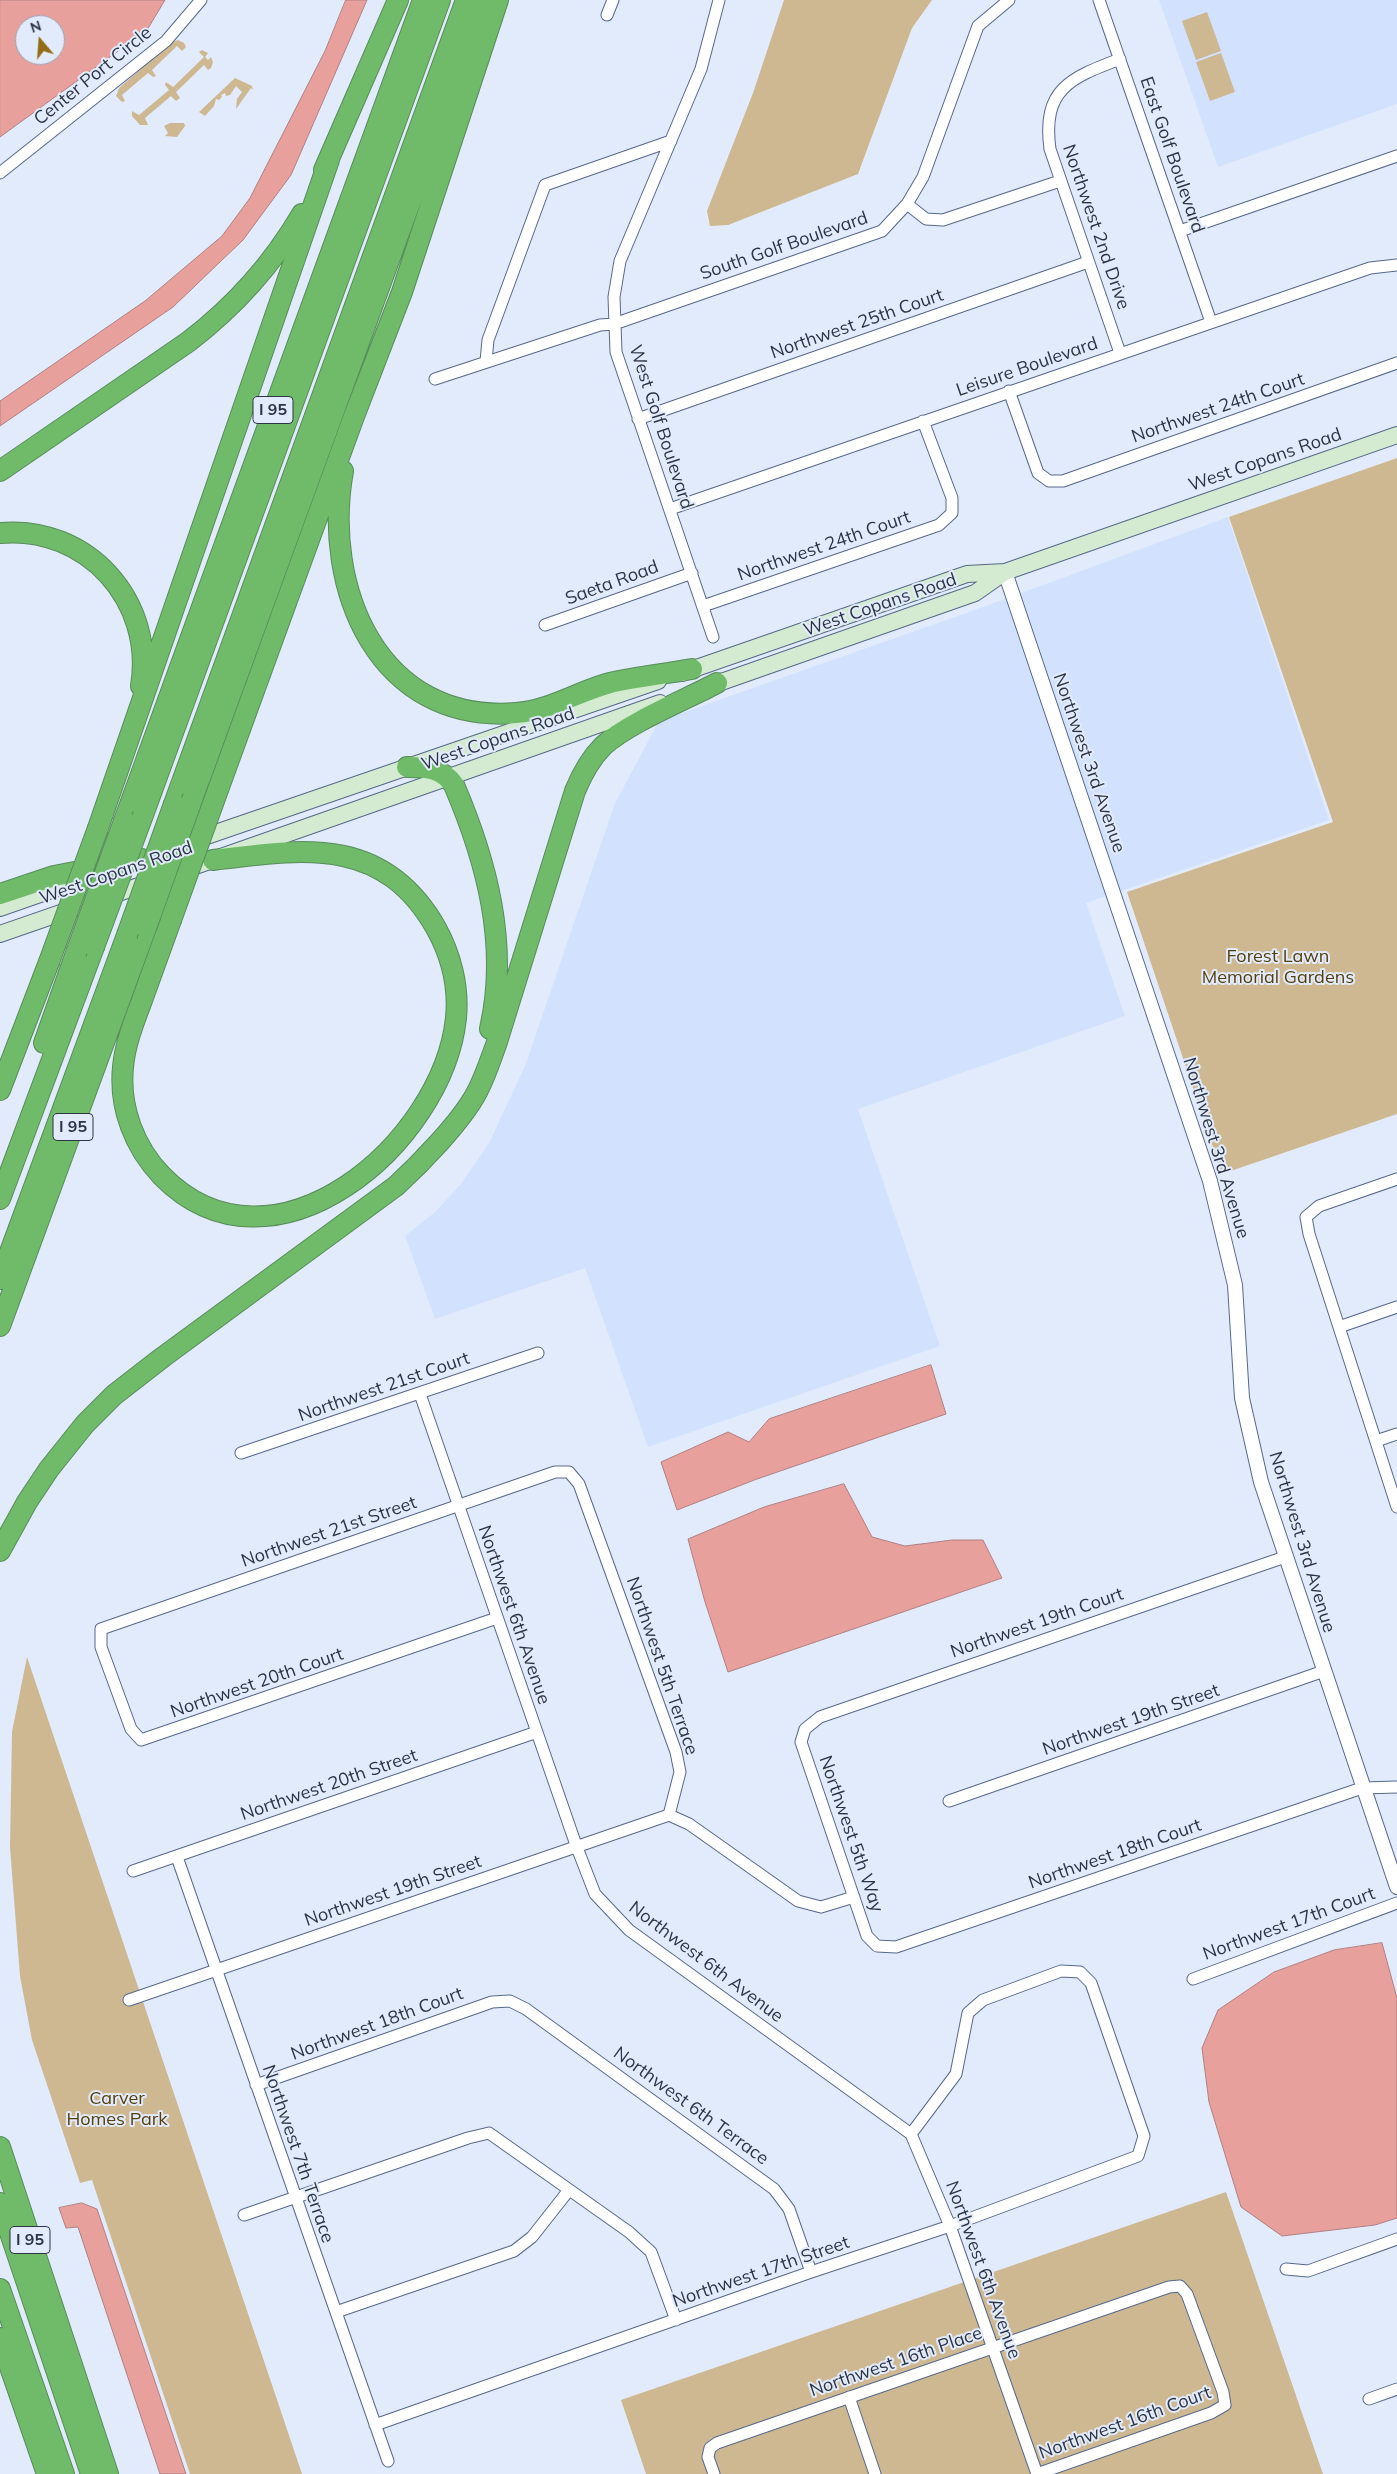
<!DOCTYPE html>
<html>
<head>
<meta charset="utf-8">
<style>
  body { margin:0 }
  #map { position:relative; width:1397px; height:2474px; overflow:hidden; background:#e2ebfb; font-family:Mulish,sans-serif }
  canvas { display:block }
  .north { position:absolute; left:15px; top:15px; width:50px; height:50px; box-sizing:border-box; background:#e2ebfb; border:1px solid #9aa2b2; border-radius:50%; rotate:342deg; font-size:14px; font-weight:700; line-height:20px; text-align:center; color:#2d3545 }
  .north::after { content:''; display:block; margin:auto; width:18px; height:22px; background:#936d15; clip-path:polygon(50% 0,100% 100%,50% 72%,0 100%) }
</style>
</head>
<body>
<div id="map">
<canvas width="1397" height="2474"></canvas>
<div class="north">N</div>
</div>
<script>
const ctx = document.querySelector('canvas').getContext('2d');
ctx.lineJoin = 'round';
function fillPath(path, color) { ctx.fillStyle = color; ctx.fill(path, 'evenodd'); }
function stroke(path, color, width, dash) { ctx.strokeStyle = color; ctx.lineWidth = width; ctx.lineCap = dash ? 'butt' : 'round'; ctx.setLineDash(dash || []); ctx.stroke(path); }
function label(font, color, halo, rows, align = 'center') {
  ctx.font = font + ' Mulish,sans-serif'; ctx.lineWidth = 4; ctx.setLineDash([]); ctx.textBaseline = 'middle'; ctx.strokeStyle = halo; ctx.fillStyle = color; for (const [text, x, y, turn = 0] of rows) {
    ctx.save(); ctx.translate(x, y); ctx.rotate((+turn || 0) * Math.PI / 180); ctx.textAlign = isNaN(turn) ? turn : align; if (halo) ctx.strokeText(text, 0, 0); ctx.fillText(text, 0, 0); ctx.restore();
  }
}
const built = new Path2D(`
  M1159 0H1397V104L1218 167Z
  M1228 517 1329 820 1086 903 1125 1016 858 1109 940 1346 648 1447 585 1268 435 1319 405 1236 434 1213 461 1184 489 1143 525 1066 615 803 659 721 983 607Z`);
const green = new Path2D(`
  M784 0H932L912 28 858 174 728 225 710 226 707 211 753 93Z
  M1207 12 1221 51 1196 60 1182 21Z
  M178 40 184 43 186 47 182 51 177 46 152 70 156 76 153 77 148 73 122 95 125 101 122 102 116 96 119 88 172 42Z
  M202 50 208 53 205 57 208 60 211 57 213 62 211 68 208 70 204 65 176 92 180 98 176 101 171 96 145 118 148 125H140L132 116V111L139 115 169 90 165 85 166 82 173 87 204 57 199 52Z
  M1221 53 1235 92 1210 101 1196 62Z
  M235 78 252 86 253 90 251 88 236 109 237 99 242 92 236 86 230 95 226 96 225 93 221 95 222 97 219 100 216 99 214 106 205 116 199 112Z
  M170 123H184L185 126 177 137 165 136 168 133 164 126Z
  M1397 458V1114L1222 1174 1127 892 1333 822 1229 517Z
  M27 1657 302 2474H190L92 2180 80 2183 32 2040 20 1976 10 1847 12 1732Z
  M1226 2192 1323 2474H646L621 2400Z`);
const water = new Path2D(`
  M0 0H165L147 30 0 137ZM25 25H55V55H25Z
  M346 0H367L291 175 243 240 173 307 0 426V401L145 301 222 236 250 198 325 51Z
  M931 1365 946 1414 757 1479 677 1510 661 1462 728 1432 749 1442 769 1419Z
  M844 1484 872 1537 905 1546 952 1540H983L1002 1578 728 1672 705 1602 688 1539 764 1507Z
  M1382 1943 1397 1998V2218L1375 2225 1282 2236 1241 2207 1209 2102 1202 2048 1218 2010 1274 1972 1334 1950Z
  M82 2203 97 2209 186 2474H160L78 2227 66 2228 59 2208Z`);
const minor = new Path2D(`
  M1099 0 1211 322
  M607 15 613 0
  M1120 59C1070 78 1042 89 1050 149L1120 353
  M0 173 166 41 201 0
  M907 204 926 219 943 220 1060 181
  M1180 231 1397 156
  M486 361 488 340 545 185 671 141
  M435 379 600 325 614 324 882 231 907 204 923 177 978 26 1009 0
  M1009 391 1038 473 1049 481H1063L1397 363
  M638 419 1088 262
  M670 509 1370 268 1397 265
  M703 606 939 525 952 513V498L923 421
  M545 625 692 573
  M713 637 616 352 614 297 620 261 701 69 719 0
  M1397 1179 1319 1206 1306 1217 1309 1234 1397 1507
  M1339 1327 1397 1307
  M420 1394 576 1845 595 1894 629 1930 911 2134 950 2226 1037 2474
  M1376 1441 1397 1434
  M241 1453 538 1353
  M1285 1557 820 1717 805 1729 801 1742 867 1936 877 1946 896 1947 1362 1788 1397 1787
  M497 1618 141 1740 131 1729 101 1647V1629L555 1472H569L579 1484 676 1752 680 1772 669 1815 689 1824 798 1901 821 1907 854 1897
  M949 1801 1324 1671
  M177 1857 388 2461
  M133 1871 537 1732
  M1193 1979 1397 1903
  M129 2000 669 1815
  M256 2085 492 2002 510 2001 526 2009 774 2189 789 2209 811 2272
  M244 2215 468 2138 489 2133 629 2232 651 2252 676 2320
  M1286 2269 1308 2271 1397 2239
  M336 2312 514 2251 532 2237 569 2190
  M849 2397 875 2474
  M1369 2399 1397 2389
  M375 2425 811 2272 950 2226 1138 2156 1144 2136 1091 1983 1080 1972 1061 1971 983 2000 968 2013 956 2074 911 2134
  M714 2474 708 2457 710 2448 717 2443 1169 2287 1180 2286 1187 2294 1223 2392 1225 2405 1211 2413 1037 2474`);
const tertiary = new Path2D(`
  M1005 572 1210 1181 1235 1285 1242 1398 1261 1482 1397 1887`);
const secondary = new Path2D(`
  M682 673 967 574 1005 572 1397 435
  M707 687 975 593 1005 572
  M166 850 658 681
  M181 871 660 703
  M0 908 86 878
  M0 934 153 881`);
const motorway = new Path2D(`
  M324 170 398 0
  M0 471 188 342C234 307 272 265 302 214
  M343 471C322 588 378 724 516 713 549 711 579 691 610 683 637 677 665 674 692 669
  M0 533C87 525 155 601 141 686
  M407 767C427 767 442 768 454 785 487 862 509 945 490 1029
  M219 787 353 419 402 292 498 0
  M193 797 484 0
  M174 804 466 0
  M143 815 440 0
  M124 821 423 0
  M98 828 329 160
  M0 894 54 876 142 859
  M171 920C161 948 151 975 141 1003 133 1024 125 1045 123 1067 119 1107 134 1147 162 1176 273 1289 443 1143 456 1018 459 987 451 955 436 928 383 835 303 849 213 860
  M44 1043 76 953
  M0 1090 49 962
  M0 1199 94 947
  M0 1279 127 935
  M0 1326 146 928
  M0 1551 27 1502 49 1469 85 1424 114 1395 163 1357 396 1186C420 1164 462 1121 477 1092 485 1077 490 1061 496 1045L575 791C582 774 590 759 603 746 628 723 685 700 717 683
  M0 2147 108 2474
  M0 2203 91 2474
  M0 2289 64 2474
  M0 2338 47 2474`);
const motorwayBridge = new Path2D(`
  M171 920 219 787
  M146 928 193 797
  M127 935 174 804
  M94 947 143 815
  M76 953 124 821
  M49 962 98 828`);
const shields = [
  [273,410,40],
  [73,1127,40],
  [30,2240,40]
];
const shieldNames = [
  ["I 95",273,410],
  ["I 95",73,1127],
  ["I 95",30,2240]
];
const streetNames = [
  ["Center Port Circle",93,76,-39],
  ["East Golf Boulevard",1172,155,71],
  ["Northwest 2nd Drive",1096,227,71],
  ["South Golf Boulevard",784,246,-19],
  ["Northwest 25th Court",857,324,-19],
  ["Leisure Boulevard",1027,367,-19],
  ["Northwest 24th Court",1218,408,-19],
  ["West Golf Boulevard",661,427,72],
  ["West Copans Road",1265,460,-19],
  ["Northwest 24th Court",824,546,-19],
  ["Saeta Road",612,583,-20],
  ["West Copans Road",880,605,-19],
  ["West Copans Road",498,739,-19],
  ["Northwest 3rd Avenue",1089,763,71],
  ["West Copans Road",116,873,-19],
  ["Northwest 3rd Avenue",1216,1148,73],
  ["Northwest 21st Court",384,1387,-19],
  ["Northwest 21st Street",329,1532,-19],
  ["Northwest 3rd Avenue",1302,1542,73],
  ["Northwest 6th Avenue",514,1615,71],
  ["Northwest 19th Court",1037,1623,-19],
  ["Northwest 5th Terrace",662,1666,71],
  ["Northwest 20th Court",257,1683,-19],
  ["Northwest 19th Street",1131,1720,-19],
  ["Northwest 20th Street",329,1785,-19],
  ["Northwest 5th Way",851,1834,71],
  ["Northwest 18th Court",1115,1854,-19],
  ["Northwest 19th Street",393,1891,-19],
  ["Northwest 17th Court",1289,1924,-20],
  ["Northwest 6th Avenue",706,1962,37],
  ["Northwest 18th Court",377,2024,-20],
  ["Northwest 6th Terrace",691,2106,36],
  ["Northwest 7th Terrace",298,2154,71],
  ["Northwest 6th Avenue",983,2270,70],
  ["Northwest 17th Street",761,2272,-19],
  ["Northwest 16th Place",896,2362,-19],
  ["Northwest 16th Court",1125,2423,-20]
];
const parkNames = [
  ["Forest Lawn",1278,957],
  ["Memorial Gardens",1278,978],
  ["Carver",117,2099],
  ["Homes Park",117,2120]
];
fillPath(built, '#d2e2fe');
fillPath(green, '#cdb892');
fillPath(water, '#e8a09c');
stroke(water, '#b08082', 1);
stroke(minor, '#56688b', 13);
stroke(tertiary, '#56688b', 16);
stroke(secondary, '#56688b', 18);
stroke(motorway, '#588c5c', 22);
stroke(minor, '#fff', 11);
stroke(tertiary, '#fff', 14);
stroke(secondary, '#d4ebd2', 16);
stroke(motorway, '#6fbb69', 20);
stroke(motorwayBridge, '#588c5c', 22, []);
stroke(motorwayBridge, '#6fbb69', 20);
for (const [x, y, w] of shields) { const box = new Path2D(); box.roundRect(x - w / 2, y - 13.5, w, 27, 4); ctx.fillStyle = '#e2ebfb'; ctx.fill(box); stroke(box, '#2d3545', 1); }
label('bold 16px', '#2d3545', null, shieldNames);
label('18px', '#2d3545', '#e2ebfb', streetNames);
label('18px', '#543e0c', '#e2ebfb', parkNames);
</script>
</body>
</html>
